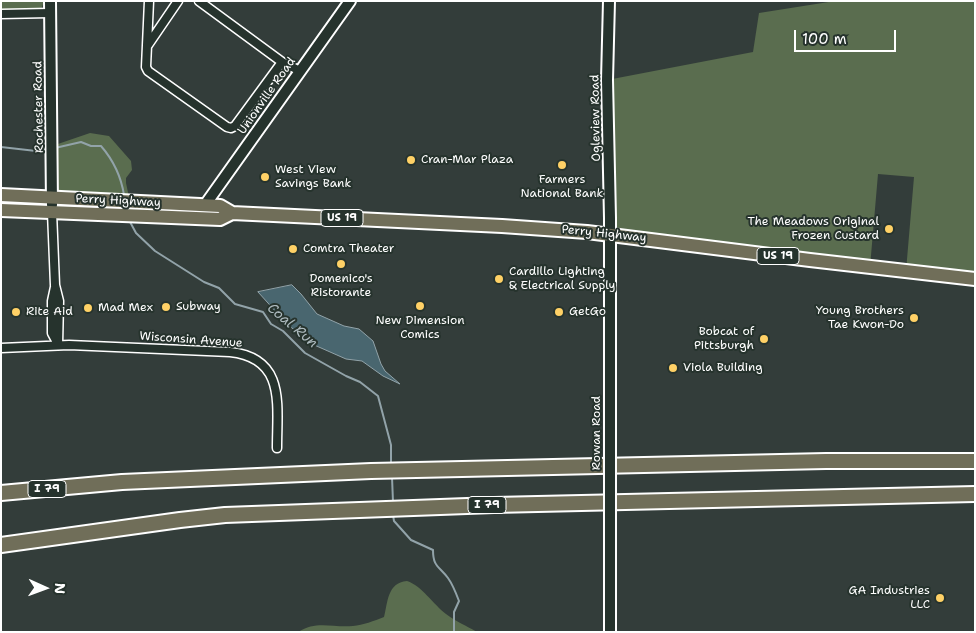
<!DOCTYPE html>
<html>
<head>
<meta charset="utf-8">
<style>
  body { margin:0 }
  #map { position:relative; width:976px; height:633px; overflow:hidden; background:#333d3a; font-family:"Shantell Sans",sans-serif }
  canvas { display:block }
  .frame { position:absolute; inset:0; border:2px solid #fff; pointer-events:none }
  .north { position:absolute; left:20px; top:563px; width:50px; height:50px; -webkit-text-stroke:4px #26332d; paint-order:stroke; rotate:92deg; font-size:14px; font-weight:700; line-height:20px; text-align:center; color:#fff }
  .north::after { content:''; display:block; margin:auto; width:18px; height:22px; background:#fff; clip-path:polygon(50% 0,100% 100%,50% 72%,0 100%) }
  .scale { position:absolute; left:794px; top:30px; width:102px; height:22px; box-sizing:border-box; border:2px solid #fff; border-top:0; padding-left:6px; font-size:15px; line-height:18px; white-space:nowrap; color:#fff; -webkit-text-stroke:4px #26332d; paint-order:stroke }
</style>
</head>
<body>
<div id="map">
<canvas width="976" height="633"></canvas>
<div class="frame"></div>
<div class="north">N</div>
<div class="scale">100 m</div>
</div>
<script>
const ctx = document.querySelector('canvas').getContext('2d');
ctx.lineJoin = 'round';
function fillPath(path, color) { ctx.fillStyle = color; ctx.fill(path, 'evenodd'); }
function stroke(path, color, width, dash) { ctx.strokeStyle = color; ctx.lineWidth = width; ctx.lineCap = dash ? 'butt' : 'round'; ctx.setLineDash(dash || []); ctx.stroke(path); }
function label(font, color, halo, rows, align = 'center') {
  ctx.font = font + ' "Shantell Sans",sans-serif'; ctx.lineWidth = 4; ctx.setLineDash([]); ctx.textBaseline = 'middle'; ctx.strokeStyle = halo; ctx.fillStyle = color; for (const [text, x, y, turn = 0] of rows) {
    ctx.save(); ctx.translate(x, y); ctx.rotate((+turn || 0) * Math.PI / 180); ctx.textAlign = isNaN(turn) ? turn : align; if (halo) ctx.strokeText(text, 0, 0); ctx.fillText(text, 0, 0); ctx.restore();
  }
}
const green = new Path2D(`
  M1 1H44L40 13 1 10Z
  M835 1H975V279L906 271 914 177 878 174 870 267 610 234 607 80 753 52 759 13Z
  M90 133 109 136 131 161 132 170 126 178V183L130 202 52 198V146Z
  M407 581C422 586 433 604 446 614 455 621 467 626 477 632H298C317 620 332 628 353 626 363 625 374 621 384 617 388 602 387 583 407 581Z`);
const water = new Path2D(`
  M292 285 301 294 317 314 344 326 359 329 373 341 381 364 385 371 400 384 383 376 362 361 346 359 312 344 287 324 258 292Z`);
const stream = new Path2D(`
  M1 147 36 151 48 149
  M55 148 81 142 91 146H101C114 161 121 176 124 195
  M129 220 136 233 155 251 204 282 219 288 235 304 263 312 271 324 283 331 305 353 346 376 360 382 378 396 391 445V465
  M392 477 393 502
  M393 515 394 521 411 540 433 550C433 567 439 566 448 578 453 585 456 593 459 601L454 612V632`);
const minor = new Path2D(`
  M149 1 146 67 148 71 227 127 231 128 235 126 282 62 300 71
  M199 1 282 62
  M1 14 50 13
  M148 45 178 1
  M52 212 55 285 59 301 58 345
  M55 287 52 301V333L58 344
  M1 348 69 345 230 352C286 358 277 404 277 448`);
const tertiary = new Path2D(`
  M50 1 52 205
  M609 1 607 80 610 218V432
  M205 205 350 1
  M610 513V632`);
const primary = new Path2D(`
  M1 195 220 206 232 213 502 226 587 232 810 260 975 279
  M1 210 220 219 232 213`);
const motorway = new Path2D(`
  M1 493 122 482 371 471 826 461H975
  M1 545 180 520 225 515 494 505 975 494`);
const tertiaryBridge = new Path2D(`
  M610 432V513`);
const markers = [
  [411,160,5,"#ffd166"],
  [562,165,5,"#ffd166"],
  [265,177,5,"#ffd166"],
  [889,229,5,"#ffd166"],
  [293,249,5,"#ffd166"],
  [341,264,5,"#ffd166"],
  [499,279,5,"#ffd166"],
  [420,306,5,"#ffd166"],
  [166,307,5,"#ffd166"],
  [88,308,5,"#ffd166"],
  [16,312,5,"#ffd166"],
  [559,312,5,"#ffd166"],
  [914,318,5,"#ffd166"],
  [764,339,5,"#ffd166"],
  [673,368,5,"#ffd166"],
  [940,598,5,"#ffd166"]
];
const shields = [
  [342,218,42],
  [778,256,42],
  [47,489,38],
  [487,505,38]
];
const shieldNames = [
  ["US 19",342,218],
  ["US 19",778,256],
  ["I 79",47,489],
  ["I 79",487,505]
];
const streetNames = [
  ["Unionville Road",267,96,-55],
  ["Rochester Road",39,107,-91],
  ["Ogleview Road",596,118,-91],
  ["Perry Highway",118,201,3],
  ["Perry Highway",604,234,6],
  ["Wisconsin Avenue",191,340,4],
  ["Rowan Road",597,433,-90]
];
const poiNames = [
  ["Cran-Mar Plaza",421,160],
  ["West View",275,170],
  ["Savings Bank",275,184],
  ["Farmers",562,180,"center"],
  ["National Bank",562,194,"center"],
  ["The Meadows Original",879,222,"right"],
  ["Frozen Custard",879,236,"right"],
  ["Comtra Theater",303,249],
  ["Cardillo Lighting",509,272],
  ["& Electrical Supply",509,286],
  ["Domenico's",341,279,"center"],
  ["Ristorante",341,293,"center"],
  ["Subway",176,307],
  ["Mad Mex",98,308],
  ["Young Brothers",904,311,"right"],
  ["Tae Kwon-Do",904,325,"right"],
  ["Rite Aid",26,312],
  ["GetGo",569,312],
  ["New Dimension",420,321,"center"],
  ["Comics",420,335,"center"],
  ["Bobcat of",754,332,"right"],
  ["Pittsburgh",754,346,"right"],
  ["Viola Building",683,368],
  ["GA Industries",930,591,"right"],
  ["LLC",930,605,"right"]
];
const waterNames = [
  ["Coal Run",292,326,40]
];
fillPath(green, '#5a6d4f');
fillPath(water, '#49666f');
stroke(water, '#92a3a9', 1);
stroke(stream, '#92a3a9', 2);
stroke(minor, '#fff', 11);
stroke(tertiary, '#fff', 14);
stroke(primary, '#fff', 16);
stroke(motorway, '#fff', 18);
stroke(minor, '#26332d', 8);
stroke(tertiary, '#26332d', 10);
stroke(primary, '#706e59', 12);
stroke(motorway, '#706e59', 14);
stroke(tertiaryBridge, '#fff', 14, []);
stroke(tertiaryBridge, '#26332d', 10);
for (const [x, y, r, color] of markers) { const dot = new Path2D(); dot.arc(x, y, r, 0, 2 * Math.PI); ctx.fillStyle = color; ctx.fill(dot); stroke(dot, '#26332d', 2); }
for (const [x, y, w] of shields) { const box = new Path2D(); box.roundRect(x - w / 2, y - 8.5, w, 17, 4); ctx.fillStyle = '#26332d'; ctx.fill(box); stroke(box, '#fff', 1); }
label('bold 11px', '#fff', null, shieldNames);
label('12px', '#fff', '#26332d', streetNames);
label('12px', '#fff', '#26332d', poiNames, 'left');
label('italic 14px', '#adbabe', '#26332d', waterNames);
</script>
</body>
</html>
